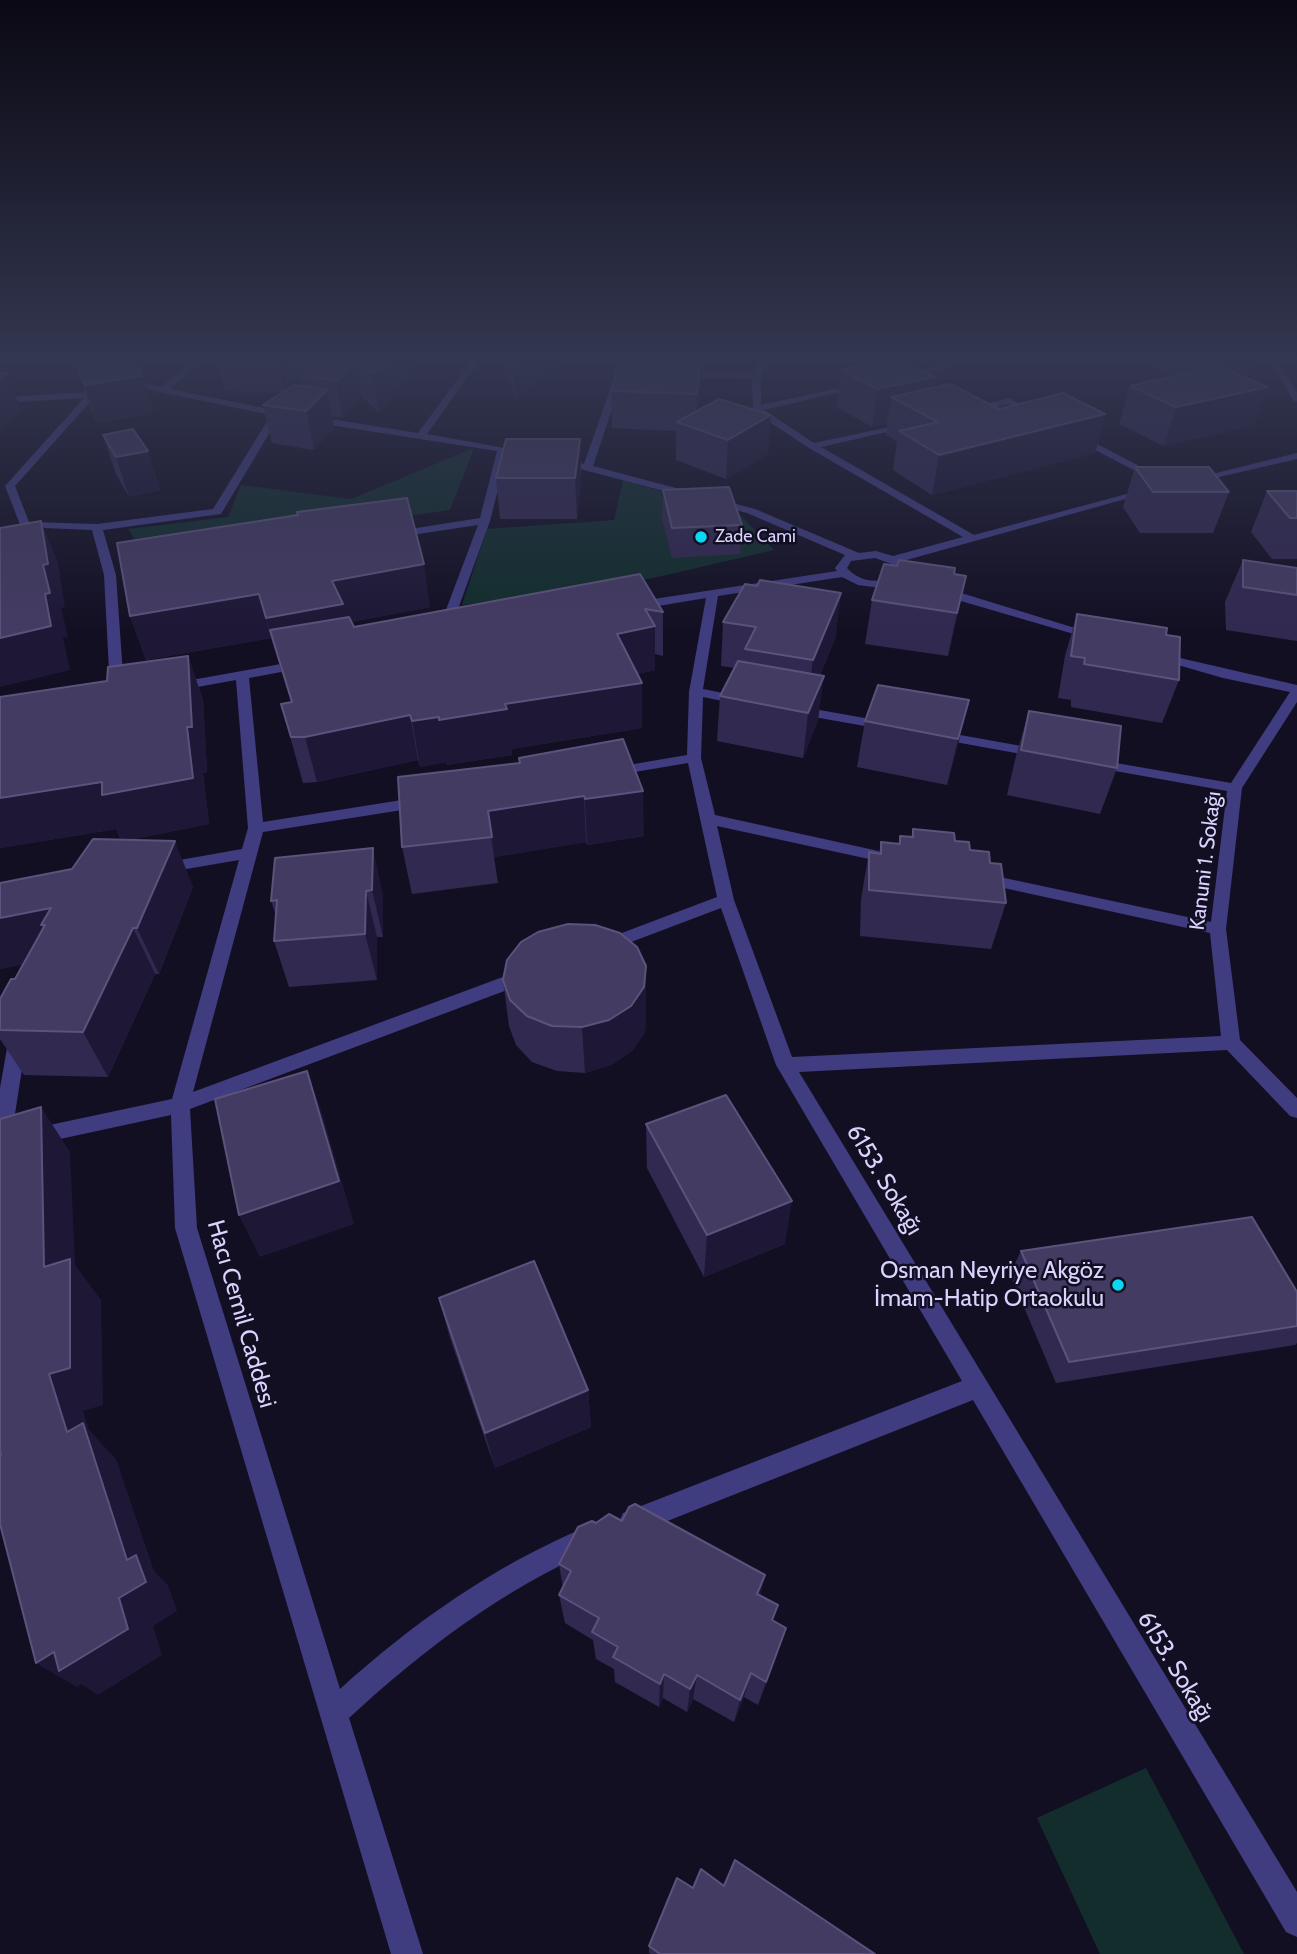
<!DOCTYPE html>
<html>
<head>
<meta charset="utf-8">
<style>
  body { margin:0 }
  canvas { display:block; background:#130f23 }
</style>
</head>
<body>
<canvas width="1297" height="1954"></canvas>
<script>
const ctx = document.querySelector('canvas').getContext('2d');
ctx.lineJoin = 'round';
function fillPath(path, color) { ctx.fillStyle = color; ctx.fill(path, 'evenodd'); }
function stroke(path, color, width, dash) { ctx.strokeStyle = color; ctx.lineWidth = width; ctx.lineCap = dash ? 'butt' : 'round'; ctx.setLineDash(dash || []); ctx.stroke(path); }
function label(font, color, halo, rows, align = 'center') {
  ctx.font = font + ' Cabin,sans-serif'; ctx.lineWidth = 5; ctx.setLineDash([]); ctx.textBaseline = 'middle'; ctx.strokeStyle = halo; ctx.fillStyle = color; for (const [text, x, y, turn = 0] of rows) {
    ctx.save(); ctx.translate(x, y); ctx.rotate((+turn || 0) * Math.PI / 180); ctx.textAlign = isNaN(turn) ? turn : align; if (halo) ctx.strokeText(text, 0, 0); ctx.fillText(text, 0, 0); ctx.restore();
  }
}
const green = new Path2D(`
  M474 448 450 510 145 554 128 529 228 517 241 485 351 499Z
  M623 480 739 514 774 550 653 578 462 605 487 529 614 520Z
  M1146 1768 1244 1954H1100L1037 1818Z`);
const street = new Path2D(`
  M43 358H55L161 387 196 358H205L170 389 274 410 281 403 286 406 282 411 418 433 473 358H481L427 434 532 453 527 456 507 453 490 521 450 631 444 635 438 631 478 525 391 538 385 535 391 532 480 518 497 451 279 417 221 514 103 530 116 575 124 689 117 693 110 689 104 575 92 530 21 527 5 486 84 398 0 403V397L90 392 100 381 107 383 15 486 29 522 97 524 213 509 271 415 160 392Z
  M621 358H629L593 466 755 509 859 553 876 551 893 556 963 537 809 448 753 411 752 378 680 377 677 372H754L760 358H768L761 375V405L866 382V386L764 410 814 443 913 422V426L821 447 974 535 1149 488 1154 491 903 561 911 574 903 582 881 588 858 585 842 577 718 596 703 689 747 698 749 701 742 705 703 697 701 758 715 815 892 854 900 859 892 864 717 826 734 900 792 1057 1221 1036 1210 933 981 883 973 878 981 873 1211 922 1227 791 1093 767 1086 763 1093 759 1231 783 1290 692 1223 678 1154 658V652L1297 685V702L1242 788 1226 929 1240 1040 1297 1098V1118L1290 1116 1227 1050 799 1072 1297 1892V1937L1286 1932 973 1400 632 1535 623 1531 619 1522 623 1513 962 1381 776 1065 721 908 610 950H598L595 946 598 942 717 897 688 763 611 776 604 772 611 768 687 755 689 692 706 598 634 610 628 606 634 602 837 571 835 568 845 555 747 513 554 462 553 460 558 457 584 464ZM875 558 897 566 899 573C883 585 860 583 847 568L851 561Z
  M969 358H983L900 379 896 376Z
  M1267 358H1275L1297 392V402L1294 401Z
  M1009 398 1042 416 1034 418 1008 404 968 413 963 410Z
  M1074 435H1080L1160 477 1151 479 1074 439Z
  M1297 453V459L1193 483 1188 480Z
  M937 588H945L1101 636 1091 639 937 594Z
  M303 660 308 661V667L249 678 263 822 421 797 428 802 421 807 263 832 193 1092 519 971H531L534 976 531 981 190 1109 197 1228 340 1689C414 1622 494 1566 586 1527L595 1531 599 1540 595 1549C502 1590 424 1649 349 1718L423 1954H391L175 1228 171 1115 0 1152V1088L9 1037 12 1032H24L27 1037 12 1133 172 1099 239 860 163 873 155 868 163 863 242 849 248 828 236 680 175 691 168 687 175 683Z
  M797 706 887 722 894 726 887 730 792 713V707Z
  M938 731 1038 749 1045 753 1038 757 933 738V732Z`);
const wall = new Path2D(`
  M216 358H427L379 412 363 398 362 396 343 418 332 416 334 428 314 450 272 443 263 405 282 393 225 391ZM298 378 300 386 289 388Z
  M501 358H562V362L516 401Z
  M620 358H705L702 369 698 410 768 454 726 479 676 460V431L612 428 611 391Z
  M1132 358H1270L1267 364 1231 372 1268 387 1254 425 1164 446 1119 424 1130 386 1173 376Z
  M78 370 142 376 153 413 97 423 90 407Z
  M841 370 933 388 999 409 1105 414 1095 453 932 495 893 470 897 441 886 435 887 423 872 427 837 407Z
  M103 435 148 451 160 490 129 497 116 474Z
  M580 439 581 478 577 519H500L496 478Z
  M1135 467 1229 492 1213 533H1140L1123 507Z
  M663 490 742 525 740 554 672 558 662 519Z
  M1267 491H1297V559H1272L1251 532Z
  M117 543 430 607 351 622 354 627 640 574 663 612V656L655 654V670L637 674 642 683V728L511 749 512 755 446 765V762L420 767 418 760 317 782 303 783 281 704 291 702 271 638 146 660 130 616Z
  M1243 560 1297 568V641L1226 630 1225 602Z
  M954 574 966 576 948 656 865 644 872 600Z
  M1077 614 1166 635 1179 680 1162 723 1071 707V700L1058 698 1065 656Z
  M723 622 836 636 820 675 818 720 803 758 717 741 720 696 735 668 721 666Z
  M188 656 203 700 207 772 203 773 209 824 128 840 193 887 159 974H155L108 1077 24 1075 0 1039V999L15 979 23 964 0 969 72 869 121 840 116 829 0 848V697L107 681Z
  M969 700 947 785 857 767 865 721Z
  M1029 711 1117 768 1100 814 1007 795 1016 756Z
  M623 739 644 836 587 845 586 842 494 857 498 883 412 894 402 847 519 763V758Z
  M913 829 955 841 990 863 1006 903 991 949 860 936 861 899 869 852 879 853 881 842 898 844 900 836 911 837Z
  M275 858 383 895V937H377V980L289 987 274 941 276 916 271 901Z
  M503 980 646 1012 645 1032 632 1051 611 1065 585 1073 557 1071 532 1062 516 1045 509 1026Z
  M646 1124 785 1244 704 1277 647 1168Z
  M1021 1251 1297 1292V1343L1295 1345 1056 1383 1010 1274Z
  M439 1298 588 1390 591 1427 495 1468 450 1338Z
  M622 1521 765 1575 760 1596 778 1605 773 1620 777 1655 758 1705 744 1697 734 1722 693 1699 687 1712 663 1698 659 1707 615 1682 614 1669 596 1659 593 1640 565 1623 559 1595 563 1588 559 1564 596 1523Z
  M735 1860 875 1954H651L649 1953V1946L693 1888 723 1885Z`);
const shadedWall = new Path2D(`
  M277 358H294L298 378 285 393Z
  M358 358 356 361 362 396 343 418 336 381Z
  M389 358H427L379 412 373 374Z
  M521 358H562V362L516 401 513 364Z
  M701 358H702V380L696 432 697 394Z
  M1195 358H1270L1267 364 1187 382Z
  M7 373 21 410 0 430V379Z
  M142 376 153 413 97 423 85 385Z
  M935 377 928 414 891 397 887 423 872 427 877 389Z
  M1268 387 1254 425 1164 446 1176 407Z
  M327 390 334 428 314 450 306 411Z
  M1105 414 1095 453 932 495 939 455Z
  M771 415 768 454 726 479 728 440Z
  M580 439 581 478 577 519 575 478Z
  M148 451 160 490 129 497 116 457Z
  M41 521 58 563 65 607 61 608 68 637 63 638 70 670 0 687V638L45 594Z
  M424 564 430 607 347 623 270 630 278 662 266 618 332 581Z
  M966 576 957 619 948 656 957 613Z
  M841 593 836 636 807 705 813 660Z
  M259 594 271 638 146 660 130 616Z
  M655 626V670L618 678 617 634Z
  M188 656 203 700 207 772 203 773 209 824 122 841 116 829 0 848V798L187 727Z
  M824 676 818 720 803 758 808 713Z
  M642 683V728L511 749 512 755 446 765V762L420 767 412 721 505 704Z
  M969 700 958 745 947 785 958 739Z
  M410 715 418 760 317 782 305 737Z
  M643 791 644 836 587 845 585 799Z
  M584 796 586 842 494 857 488 811Z
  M175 841 193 887 159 974 137 928Z
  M373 848 383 895V937L372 890Z
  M366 891 377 937V980L365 934Z
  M51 908 45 925H41L59 958 0 969V918Z
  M133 928 155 974 108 1077 83 1032Z
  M646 966V1012L645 1032 632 1051 611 1065 585 1073 582 1027Z
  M307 1071 323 1116 354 1224 260 1257 239 1215Z
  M41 1107 70 1152 75 1265 101 1300 103 1405 83 1411 89 1430 116 1459 154 1571 168 1585 177 1611 153 1626 162 1655 98 1695 81 1684 77 1687 36 1663 119 1598 127 1560 67 1432 49 1374 44 1267Z
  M792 1201 785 1244 704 1277 707 1235Z
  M588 1390 591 1427 495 1468 485 1433Z
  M765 1575 758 1604 757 1594Z
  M786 1628 777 1655 758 1705 766 1682Z
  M751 1673 744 1697 734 1722 740 1700Z
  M664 1674 663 1698 659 1707 660 1684Z
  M697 1675 693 1699 687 1712 690 1689Z`);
const building = new Path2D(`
  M90 358H132L142 376 85 385 78 370Z
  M337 358H358L336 381 307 376Z
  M359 358H389L373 374 356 361Z
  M511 358H521L513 364Z
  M620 358H701L697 394 611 391Z
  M896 358 935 377 877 389 841 370Z
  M1217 366 1268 387 1176 407 1130 386Z
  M0 373H7L0 379Z
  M950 384 999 409 1063 393 1105 414 939 455 899 431 938 422 891 397Z
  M294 385 327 390 306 411 263 405Z
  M719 399 771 415 728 440 677 422Z
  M133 429 148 451 116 457 103 435Z
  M506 439H580L575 478H496Z
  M1135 467H1209L1229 492H1153Z
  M729 487 742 525 672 528 663 490Z
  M1267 491H1297V518H1290Z
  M407 498 424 564 332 581 343 604 266 618 259 594 130 616 117 543 298 515 297 512Z
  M41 521 48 564 43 565 50 593 45 594 51 626 0 638V528Z
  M899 560 955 568 954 574 966 576 957 613 872 600 884 564 897 566Z
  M1243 560 1297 568V595L1243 587Z
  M640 574 663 612 645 609 655 626 617 634 642 683 505 704 507 709 439 720V717L412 721 410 715 305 737H291L281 704 292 702 270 630 349 617 354 627Z
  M760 580 841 593 813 660 745 649 756 627 723 622 745 584 757 586Z
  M1077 614 1167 628 1166 635 1180 637 1179 680 1084 664 1085 658 1071 656Z
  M188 656 192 727H187L193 778 102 795V782L0 798V697L107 681 108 667Z
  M738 661 824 676 808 713 720 696Z
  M878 685 969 700 958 739 865 721Z
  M1029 711 1121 726 1117 768 1021 750Z
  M623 739 643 791 585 799 584 796 488 811 492 837 402 847 398 777 520 763 519 758Z
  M913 829 954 833 955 841 969 842 970 850 989 852 990 863 1001 864 1006 903 869 890V852L881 854V842L900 844V836L913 837Z
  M93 839 175 841 137 928H133L83 1032 0 1030V999L11 979H15L45 925H41L51 908 0 918V883L72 869Z
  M373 848 372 890 366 891 365 934 274 941 277 900 271 901 275 858Z
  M568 924 595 925 620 933 637 947 646 966 644 987 631 1006 609 1020 582 1027 552 1026 527 1016 510 1000 503 980 507 960 521 942 538 932Z
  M307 1071 339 1181 239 1215 215 1099Z
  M726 1095 792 1201 707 1235 646 1124Z
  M41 1107 44 1267 70 1259V1368L49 1374 67 1432 83 1423 127 1560 136 1555 146 1582 119 1598 128 1629 59 1671 54 1652 36 1663 0 1524V1455H1L0 1451V1119Z
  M1252 1217 1297 1292V1326L1069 1362 1021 1251Z
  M534 1261 588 1390 485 1433 439 1298Z
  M635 1504 765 1575 757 1594 778 1605 772 1620 786 1628 766 1682 751 1673 740 1700 697 1675 690 1689 664 1674 660 1684 613 1657 618 1647 592 1632 599 1618 559 1595 571 1571 559 1564 578 1527 592 1521 596 1523 609 1514 622 1521 629 1507Z
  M735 1860 875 1954H660L649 1946 677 1878 693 1888 701 1869 724 1886Z`);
const markers = [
  [701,537,7,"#0ad7f2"],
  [1118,1285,7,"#0ad7f2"]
];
const farPoinames = [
  ["Zade Cami",715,537]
];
const streetNames = [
  ["Kanuni 1. Sokağı",1206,861,-83]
];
const nearStreetnames = [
  ["6153. Sokağı",884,1180,59],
  ["Hacı Cemil Caddesi",241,1314,74],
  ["6153. Sokağı",1175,1667,59]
];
const nearPoinames = [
  ["Osman Neyriye Akgöz",1104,1271],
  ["İmam-Hatip Ortaokulu",1104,1299]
];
fillPath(green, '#122d2c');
fillPath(street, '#403c80');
fillPath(wall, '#322950');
fillPath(shadedWall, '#1e1736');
fillPath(building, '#443b63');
stroke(building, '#5b537b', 2);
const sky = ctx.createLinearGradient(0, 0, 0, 631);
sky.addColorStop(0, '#0a0813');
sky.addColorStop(0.57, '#333750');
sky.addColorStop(1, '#33375000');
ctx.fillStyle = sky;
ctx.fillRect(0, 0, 1297, 631);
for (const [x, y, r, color] of markers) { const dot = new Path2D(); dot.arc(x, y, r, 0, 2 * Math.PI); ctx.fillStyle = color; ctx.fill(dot); stroke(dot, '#130f23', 2.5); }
label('18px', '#d9d3fd', '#130f23', farPoinames, 'left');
label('21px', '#d9d3fd', '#130f23', streetNames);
label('24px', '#d9d3fd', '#130f23', nearStreetnames);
label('24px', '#d9d3fd', '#130f23', nearPoinames, 'right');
</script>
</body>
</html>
